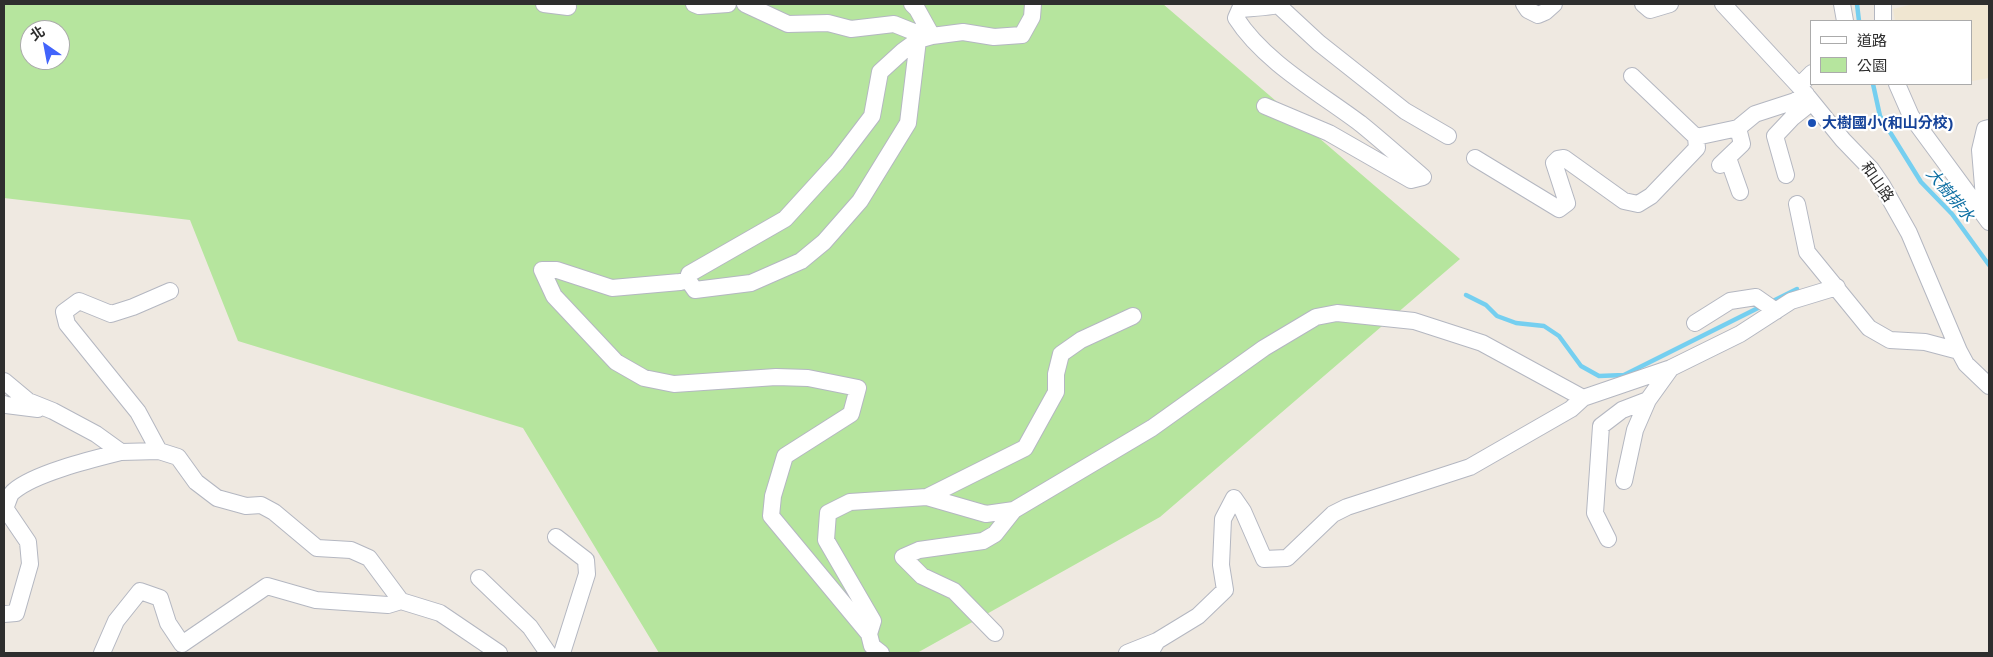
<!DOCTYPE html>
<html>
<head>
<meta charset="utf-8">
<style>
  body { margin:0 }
  #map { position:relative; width:1993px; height:657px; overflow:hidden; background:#efe9e1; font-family:"Golos Text","Noto Sans TC",sans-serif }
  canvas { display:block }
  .frame { position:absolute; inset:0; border:5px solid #2e2e2e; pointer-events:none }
  .legend { position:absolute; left:1810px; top:20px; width:162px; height:65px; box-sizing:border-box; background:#fff; border:1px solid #ababab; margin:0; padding:6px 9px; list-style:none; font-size:15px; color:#2e2e2e }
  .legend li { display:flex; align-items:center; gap:10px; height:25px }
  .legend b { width:25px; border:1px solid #ababab }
  .north { position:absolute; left:20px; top:20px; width:50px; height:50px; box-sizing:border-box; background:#fff; border:1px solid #ababab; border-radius:50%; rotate:327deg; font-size:14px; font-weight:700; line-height:20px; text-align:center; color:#2e2e2e }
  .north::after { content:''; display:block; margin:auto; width:18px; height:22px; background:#4264fb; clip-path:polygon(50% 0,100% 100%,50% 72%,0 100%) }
</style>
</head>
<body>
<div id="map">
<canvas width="1993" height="657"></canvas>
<div class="frame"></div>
<ul class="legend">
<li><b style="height:6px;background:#fff"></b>道路</li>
<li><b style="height:14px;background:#b6e59e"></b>公園</li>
</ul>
<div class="north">北</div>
</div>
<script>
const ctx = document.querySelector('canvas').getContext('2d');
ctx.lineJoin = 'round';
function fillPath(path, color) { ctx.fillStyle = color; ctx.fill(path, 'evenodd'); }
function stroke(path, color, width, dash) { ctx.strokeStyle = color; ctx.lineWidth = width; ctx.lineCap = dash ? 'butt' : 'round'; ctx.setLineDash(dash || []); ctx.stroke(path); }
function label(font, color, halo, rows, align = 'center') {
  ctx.font = font + ' "Golos Text","Noto Sans TC",sans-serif'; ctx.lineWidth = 4.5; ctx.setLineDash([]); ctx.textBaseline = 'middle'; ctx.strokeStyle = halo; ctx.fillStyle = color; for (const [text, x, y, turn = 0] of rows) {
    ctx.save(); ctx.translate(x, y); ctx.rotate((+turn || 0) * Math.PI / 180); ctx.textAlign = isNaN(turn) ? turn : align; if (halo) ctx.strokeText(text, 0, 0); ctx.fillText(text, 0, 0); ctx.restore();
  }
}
const education = new Path2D(`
  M1913 4H1989V78L1972 81V21H1895L1893 9Z`);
const green = new Path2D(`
  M4 4H1163L1460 259 1160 517 917 653H659L523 428 238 341 190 220 4 198ZM30 30H60V60H30Z`);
const stream = new Path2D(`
  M1857 4 1859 21
  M1873 84 1880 116 1921 182 1952 214 1989 265
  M1466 295 1486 305 1497 316 1516 323 1544 326 1559 336 1581 366 1599 376 1624 375 1762 306
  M1769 303 1797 289`);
const minor = new Path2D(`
  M544 4 568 7 566 4
  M694 4 699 6 728 4
  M745 4 788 24 828 23 851 29 894 24 914 32 918 40 908 123 860 201 824 242 801 261 751 283 695 290 688 280 680 282 612 288 557 270H542L554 296 616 362 644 378 674 384 776 377 808 378 858 388 851 414 785 456 773 496 771 516 869 634 873 621 826 540 828 513 850 502 927 497 986 514 1014 510 995 534 983 541 919 550 903 557 922 576 954 591 995 633
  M912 4 917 9 932 36
  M1524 4 1528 10 1538 15 1545 12 1554 4
  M1643 4 1650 10 1670 4
  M1723 4 1799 86 1843 140 1871 169 1882 185 1909 233 1959 351 1966 364 1989 386
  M1842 4 1845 21
  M1279 6 1319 43 1405 111 1448 136
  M1883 21V4
  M1897 84 1911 116 1989 222
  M1799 86 1812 73
  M1265 106 1329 133 1411 180 1423 177C1402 159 1382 141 1361 124 1320 93 1264 62 1236 18L1240 9C1249 8 1276 7 1282 4
  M1696 137 1738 128 1755 114 1795 101 1806 94
  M1475 158 1559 209 1567 203 1554 163 1558 159 1564 158 1624 201 1638 204 1651 196 1697 148 1696 137 1632 76
  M1728 158 1740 192
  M1720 165 1742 144 1738 128
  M1786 175 1775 136 1792 118 1812 102
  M1797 204 1807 252 1869 328 1890 340 1925 342 1959 351
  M1982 212 1984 198 1980 150 1985 129 1989 128
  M688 280 689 274 785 219 837 162 872 116 880 72 903 51 918 40 932 36 963 32 994 37 1022 35 1032 17 1033 4
  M1695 323 1730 301 1756 297 1776 311
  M4 381 28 401 53 411 96 434 121 452 159 451 178 457 196 482 217 498 246 506 261 505 274 512 317 548 351 550 369 558 401 601 440 613 499 653
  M1583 398 1671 368 1740 334 1791 301 1837 287
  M4 404 6 405 38 409
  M159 451 138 412 67 324 64 312 79 301 111 314 133 307 170 291
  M1624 481 1635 430 1648 400 1671 368
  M927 497 1025 448 1056 392V374L1061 354 1081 340 1133 316
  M1014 510 1152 428 1264 348 1316 317 1337 313 1414 321 1482 343 1583 398 1571 409 1470 467 1347 507 1333 514 1287 558 1264 559 1243 511 1234 498 1223 519 1221 565 1225 590 1198 616 1157 641 1150 653
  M556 537 586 560 587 574 562 653
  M1608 539 1595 513 1601 426 1622 410 1648 400
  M479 578 530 627 548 653
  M4 614 16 613 30 564 28 542 5 508C8 503 9 494 14 491 35 473 93 459 121 452
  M869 634 872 646 881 653
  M102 653 116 621 140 591 160 598 168 623 182 644 267 586 316 600 388 605 401 601
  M1127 653 1157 641`);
const markers = [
  [1812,123,5,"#1a4fb4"]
];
const transitNames = [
  ["大樹國小(和山分校)",1822,123]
];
const streetNames = [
  ["和山路",1877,182,55]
];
const waterNames = [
  ["大樹排水",1950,195,50]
];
fillPath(education, '#f0e6d1');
fillPath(green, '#b6e59e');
stroke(stream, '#75cff0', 4.5);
stroke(minor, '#b4b7c1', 18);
stroke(minor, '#fff', 16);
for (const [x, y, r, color] of markers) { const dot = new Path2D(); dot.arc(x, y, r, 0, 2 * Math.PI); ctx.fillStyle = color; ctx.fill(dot); stroke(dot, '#fff', 2); }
label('bold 15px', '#164399', '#fff', transitNames, 'left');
label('15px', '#2e2e2e', '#fff', streetNames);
label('italic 16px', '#0d6fa3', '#fff', waterNames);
</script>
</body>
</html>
